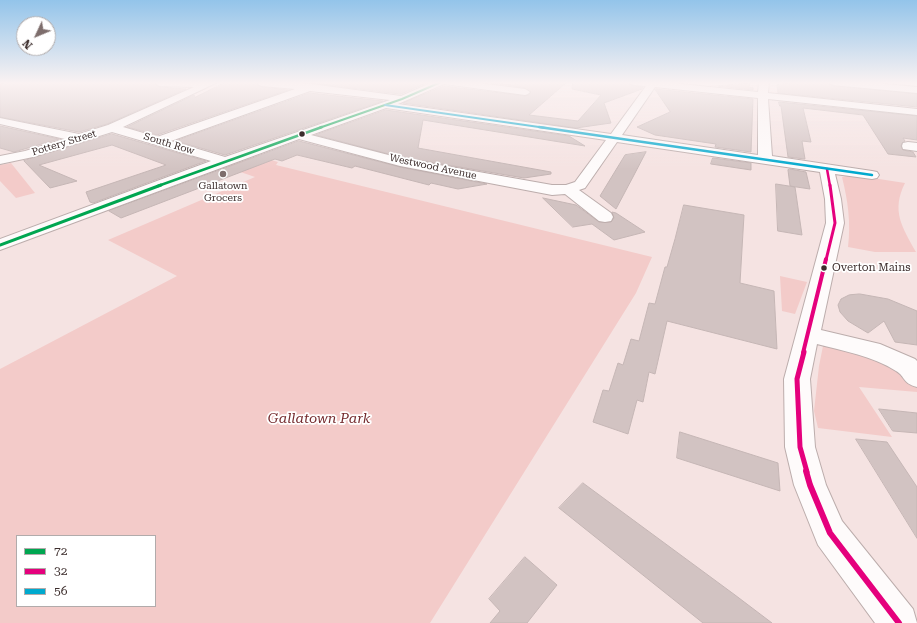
<!DOCTYPE html>
<html>
<head>
<meta charset="utf-8">
<style>
  body { margin:0 }
  #map { position:relative; width:917px; height:623px; overflow:hidden; background:#f5e3e2; font-family:"Roboto Serif",serif }
  canvas { display:block }
  .legend { position:absolute; left:16px; top:535px; width:140px; height:72px; box-sizing:border-box; background:#fff; border:1px solid #b1abab; margin:0; padding:5px 7px; list-style:none; font-size:12px; color:#3c2d2c }
  .legend li { display:flex; align-items:center; gap:8px; height:20px }
  .legend b { width:20px; border:1px solid #b1abab }
  .north { position:absolute; left:16px; top:16px; width:40px; height:40px; box-sizing:border-box; background:#fff; border:1px solid #b1abab; border-radius:50%; rotate:226deg; font-size:11px; font-weight:700; line-height:16px; text-align:center; color:#3c2d2c }
  .north::after { content:''; display:block; margin:auto; width:14px; height:18px; background:#7d6d6c; clip-path:polygon(50% 0,100% 100%,50% 72%,0 100%) }
</style>
</head>
<body>
<div id="map">
<canvas width="917" height="623"></canvas>
<ul class="legend">
<li><b style="height:5px;background:#00a651"></b>72</li>
<li><b style="height:5px;background:#e5007d"></b>32</li>
<li><b style="height:5px;background:#00a9ce"></b>56</li>
</ul>
<div class="north">N</div>
</div>
<script>
const ctx = document.querySelector('canvas').getContext('2d');
ctx.lineJoin = 'round';
function fillPath(path, color) { ctx.fillStyle = color; ctx.fill(path, 'evenodd'); }
function stroke(path, color, width, dash) { ctx.strokeStyle = color; ctx.lineWidth = width; ctx.lineCap = dash ? 'butt' : 'round'; ctx.setLineDash(dash || []); ctx.stroke(path); }
function label(font, color, halo, rows, align = 'center') {
  ctx.font = font + ' "Roboto Serif",serif'; ctx.lineWidth = 3.5; ctx.setLineDash([]); ctx.textBaseline = 'middle'; ctx.strokeStyle = halo; ctx.fillStyle = color; for (const [text, x, y, turn = 0] of rows) {
    ctx.save(); ctx.translate(x, y); ctx.rotate((+turn || 0) * Math.PI / 180); ctx.textAlign = isNaN(turn) ? turn : align; if (halo) ctx.strokeText(text, 0, 0); ctx.fillText(text, 0, 0); ctx.restore();
  }
}
const green = new Path2D(`
  M258 156 278 162 276 165 652 257 636 293 430 623H0V369L177 276 108 240 255 177 226 167ZM17 536H155V606H17Z
  M11 163 35 193 16 198 0 181V165Z
  M853 175 905 183C891 211 902 227 916 252H875L848 247C851 223 848 201 842 177Z
  M780 276 807 282 795 314 782 311Z
  M830 345 896 366 917 388V392L859 387 892 437 818 428 814 411 819 366 823 346Z`);
const building = new Path2D(`
  M8 82H155L156 85 160 87 186 89 107 124 79 132 0 117V84Z
  M226 82H257L258 85 262 87 288 90 157 135 127 127 194 95 195 97Z
  M304 82H429L401 94Z
  M484 82 515 85V82H567L529 115 578 121 601 95 572 89 573 82H628L633 86 643 87 642 89 604 103 611 123 576 128 403 103 444 86 525 96 529 95 531 92 525 88Z
  M797 82H828L833 86 917 94V107L778 93 777 85Z
  M750 83 749 88 753 87V90L718 86Z
  M655 89 753 99 751 152 715 147 716 144 655 135 637 127 670 112Z
  M310 93 383 101 225 155 176 141Z
  M779 102 917 116V140L903 138 905 141 902 143 901 146 903 150 913 152 916 157 888 154 863 115 803 108 811 142 802 141 805 159 788 157 781 106H780Z
  M386 110 569 136 585 146 423 120 418 148 551 172V174L524 178 400 157 316 135Z
  M0 126 59 139 14 152 0 148Z
  M112 134 206 161 93 203 90 202 86 192 166 165 112 145 39 165 77 181 50 188 24 161Z
  M299 141 400 167 487 184 458 189 431 183 429 185 355 166 352 168 297 155 282 161 275 159 121 218 109 211Z
  M646 152 634 175 616 209 600 196 625 155Z
  M713 158 751 163V170L711 164Z
  M790 169 806 172 810 189 790 186 788 170Z
  M776 184 795 187 802 235 778 231Z
  M543 198 576 205 599 222H611L614 218 612 212 616 213 645 232 614 240 592 224 573 227Z
  M684 205 744 215 740 283 774 291 777 349 667 321 655 374 649 372 643 402 637 400 628 434 593 422 603 390 609 391 618 363 623 365 631 339 639 341 649 303 655 304 665 267H667L675 239Z
  M860 294 888 299 917 311V345L895 342 884 321 868 333 848 321 840 312 838 305 841 299 849 295Z
  M879 409 917 413V433L893 431Z
  M680 432 778 463 780 491 677 458Z
  M856 439 887 442 917 487V538Z
  M583 483 735 595 772 623H703L559 508Z
  M525 557 557 585 527 623H490L500 611 489 599Z`);
const street = new Path2D(`
  M156 82H218L123 127 157 137 295 89 262 86 259 85 258 82 311 84 401 96 433 82H470L525 89 530 92 528 94 525 95 444 84 398 104 611 134 646 86 633 85 629 82H662L758 92 759 82H769L768 93 917 109V115L768 99 772 156 872 171 877 172 879 175 877 178 872 179 835 174 841 199 844 223 821 330 880 344 915 359 917 361V387C902 383 906 377 896 371 873 356 843 351 817 344L810 379 815 447 826 485 842 521 913 609 917 623H875L818 545 794 485 785 447 784 379 826 223 825 199 820 172 617 142 585 188 579 190 611 213 613 217 611 221 605 222 599 221 565 194 552 195 400 166 299 139 0 250V239L211 161 112 132 33 157 0 164V156L25 151 65 139 0 124V118L79 134 108 125 194 87 160 86 157 85ZM655 87 758 98V155L622 135ZM310 91 390 100 225 157 171 141ZM386 108 606 140 575 182 566 185H552L400 158 311 135Z
  M829 82H865L917 87V93L833 85Z
  M908 142 917 143V151L903 149 902 146 903 143Z`);
const bus1Far2 = new Path2D(`
  M319 128 402 99 441 82`);
const bus1Far1 = new Path2D(`
  M158 186 322 127`);
const bus1 = new Path2D(`
  M0 245 161 185`);
const bus2Far4 = new Path2D(`
  M827 169 830 186`);
const bus2Far3 = new Path2D(`
  M826 260 835 223 830 185`);
const bus2Far2 = new Path2D(`
  M803 353 826 259`);
const bus2Far1 = new Path2D(`
  M804 352 797 379 800 447 807 472`);
const bus2 = new Path2D(`
  M806 471 810 485 830 533 899 623`);
const bus3Far1 = new Path2D(`
  M385 105 546 128`);
const bus3 = new Path2D(`
  M539 127 872 175`);
const markers = [
  [302,134,3.5,"#3c2d2c"],
  [223,174,4,"#7d6d6c"],
  [824,268,3.5,"#3c2d2c"]
];
const farStreetnames = [
  ["Pottery Street",64,143,-17],
  ["South Row",169,144,17],
  ["Westwood Avenue",433,167,12]
];
const farPoinames = [
  ["Gallatown",223,186],
  ["Grocers",223,198]
];
const busNames = [
  ["Overton Mains",832,268]
];
const nearParknames = [
  ["Gallatown Park",319,419]
];
fillPath(green, '#f3cbc9');
fillPath(building, '#d2c3c2');
stroke(building, '#c5b6b5', 1);
stroke(street, '#bcadac', 2);
fillPath(street, '#fefbfb');
stroke(bus1Far2, '#00a651', 2);
stroke(bus1Far1, '#00a651', 2.5);
stroke(bus1, '#00a651', 3);
stroke(bus2Far4, '#e5007d', 2.5);
stroke(bus2Far3, '#e5007d', 3);
stroke(bus2Far2, '#e5007d', 4);
stroke(bus2Far1, '#e5007d', 5);
stroke(bus2, '#e5007d', 6);
stroke(bus3Far1, '#00a9ce', 2);
stroke(bus3, '#00a9ce', 2.5);
const sky = ctx.createLinearGradient(0, 0, 0, 169);
sky.addColorStop(0, '#93c4ea');
sky.addColorStop(0.49, '#faf2f2');
sky.addColorStop(1, '#faf2f200');
ctx.fillStyle = sky;
ctx.fillRect(0, 0, 917, 169);
for (const [x, y, r, color] of markers) { const dot = new Path2D(); dot.arc(x, y, r, 0, 2 * Math.PI); ctx.fillStyle = color; ctx.fill(dot); stroke(dot, '#fff', 1.5); }
label('10px', '#3c2d2c', '#fff', farStreetnames);
label('10px', '#3c2d2c', '#fff', farPoinames);
label('11px', '#3c2d2c', '#fff', busNames, 'left');
label('italic 14px', '#742a2d', '#fff', nearParknames);
</script>
</body>
</html>
